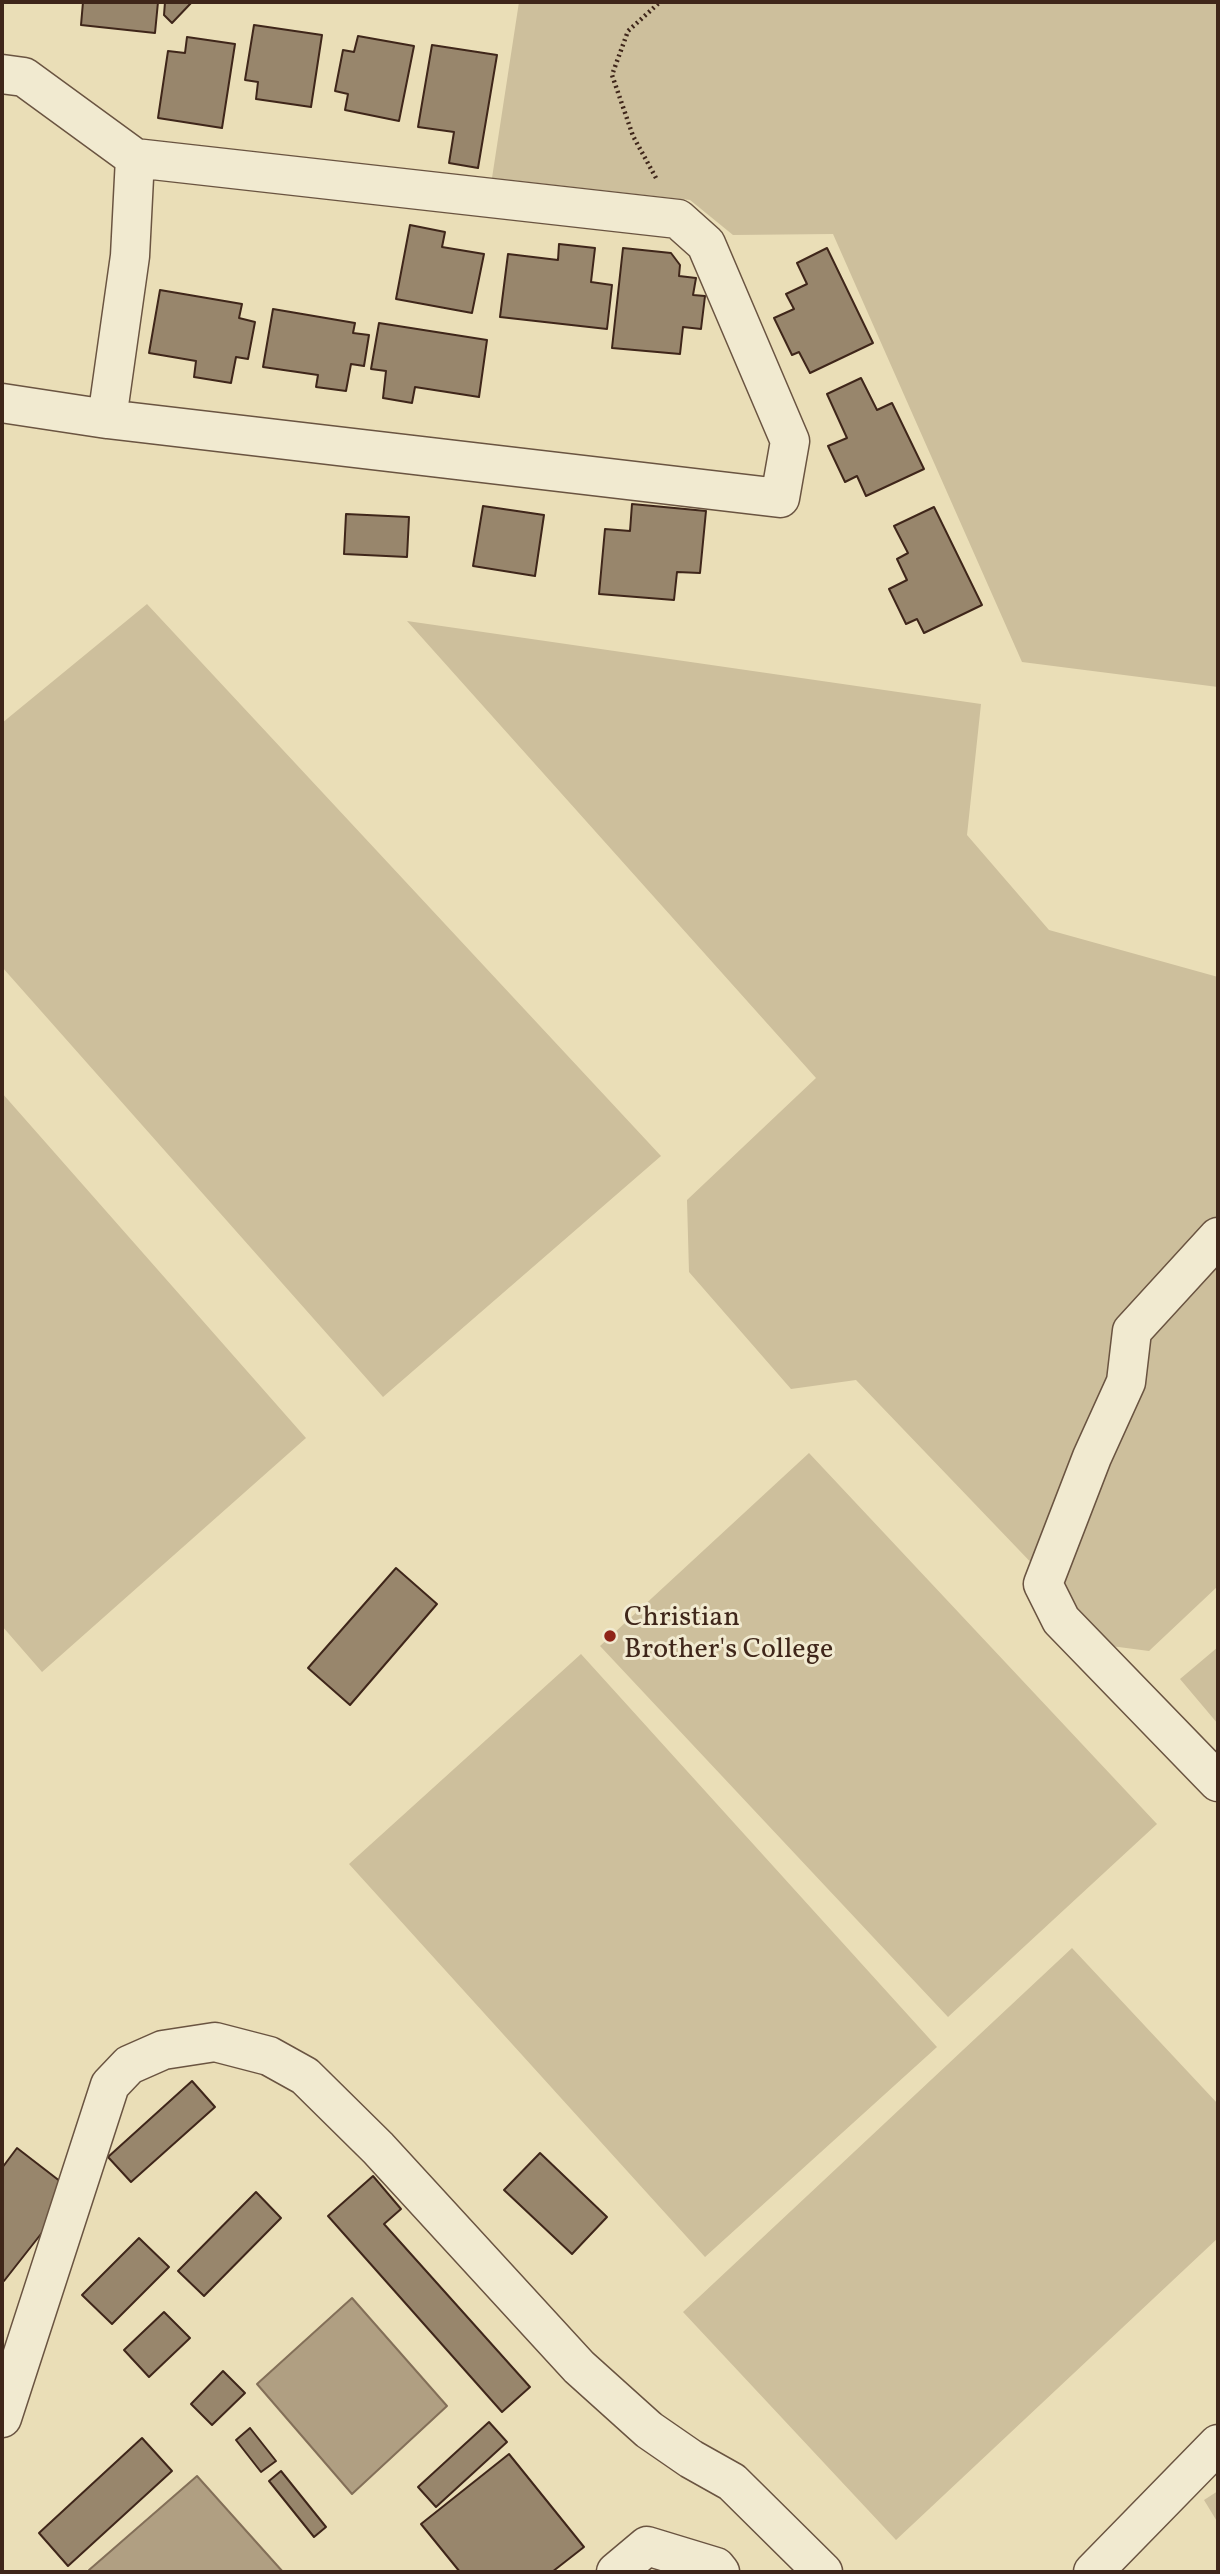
<!DOCTYPE html>
<html>
<head>
<meta charset="utf-8">
<style>
  body { margin:0 }
  #map { position:relative; width:1220px; height:2574px; overflow:hidden; background:#eadeb7; font-family:Vollkorn,serif }
  canvas { display:block }
  .frame { position:absolute; inset:0; border:4px solid #3f261a; pointer-events:none }
</style>
</head>
<body>
<div id="map">
<canvas width="1220" height="2574"></canvas>
<div class="frame"></div>
</div>
<script>
const ctx = document.querySelector('canvas').getContext('2d');
ctx.lineJoin = 'round';
function fillPath(path, color) { ctx.fillStyle = color; ctx.fill(path, 'evenodd'); }
function stroke(path, color, width, dash) { ctx.strokeStyle = color; ctx.lineWidth = width; ctx.lineCap = dash ? 'butt' : 'round'; ctx.setLineDash(dash || []); ctx.stroke(path); }
function label(font, color, halo, rows, align = 'center') {
  ctx.font = font + ' Vollkorn,serif'; ctx.lineWidth = 6; ctx.setLineDash([]); ctx.textBaseline = 'middle'; ctx.strokeStyle = halo; ctx.fillStyle = color; for (const [text, x, y, turn = 0] of rows) {
    ctx.save(); ctx.translate(x, y); ctx.rotate((+turn || 0) * Math.PI / 180); ctx.textAlign = isNaN(turn) ? turn : align; if (halo) ctx.strokeText(text, 0, 0); ctx.fillText(text, 0, 0); ctx.restore();
  }
}
const green = new Path2D(`
  M519 2H1218V687L1022 662 833 234 733 235 690 200 492 178Z
  M147 604 661 1156 383 1397 2 967V723Z
  M407 621 981 704 967 835 1049 930 1218 977V1586L1149 1651 1111 1646 856 1380 791 1389 689 1272 687 1200 816 1078Z
  M2 1093 306 1438 42 1672 2 1626Z
  M809 1453 1157 1824 948 2017 600 1646Z
  M1218 1647V1724L1180 1679Z
  M581 1654 937 2047 705 2257 349 1864Z
  M1072 1948 1218 2104V2238L896 2540 683 2312Z
  M1218 2491V2523L1204 2500Z`);
const water = new Path2D(`
  M352 2298 447 2406 352 2494 257 2384Z
  M197 2476 283 2572H91L89 2570Z`);
const building = new Path2D(`
  M83 2H158L155 33 81 25Z
  M165 2H192L172 23 164 15Z
  M254 25 322 35 311 107 256 99 258 82 245 80Z
  M358 36 414 46 399 121 345 110 348 94 335 91 343 50 354 52Z
  M187 37 235 44 222 128 158 118 168 51 185 53Z
  M432 45 497 55 478 168 449 163 454 132 418 127Z
  M410 225 445 232 442 247 484 254 472 313 396 299Z
  M559 244 595 248 591 282 612 285 607 329 500 317 508 254 558 260Z
  M623 248 671 253 680 265 679 276 696 278 693 295 705 296 701 329 683 327 680 354 612 348Z
  M827 248 873 343 810 373 799 352 792 355 774 318 794 309 786 294 807 284 797 263Z
  M160 290 242 304 239 318 255 322 248 359 236 357 231 383 194 377 196 361 149 353Z
  M273 309 355 323 353 333 369 335 364 366 351 364 346 391 316 387 318 375 263 367Z
  M379 323 487 340 479 397 415 387 412 403 383 398 386 371 371 369Z
  M861 378 877 410 892 403 924 469 866 496 857 476 845 482 828 446 847 438 827 394Z
  M632 504 706 511 700 573 677 572 674 600 599 594 605 529 630 531Z
  M483 506 544 515 535 576 473 566Z
  M934 507 982 605 924 633 917 619 906 624 889 589 907 580 897 559 908 553 894 526Z
  M346 514 409 517 407 557 344 554Z
  M396 1568 437 1604 350 1705 308 1668Z
  M192 2081 215 2107 131 2182 108 2157Z
  M17 2148 74 2192 4 2281 2 2279V2168Z
  M540 2153 607 2217 572 2254 504 2190Z
  M373 2176 401 2209 384 2224 530 2387 502 2412 328 2216Z
  M256 2192 281 2218 204 2296 178 2271Z
  M139 2238 169 2267 112 2324 82 2295Z
  M164 2312 190 2338 149 2377 124 2350Z
  M223 2371 245 2393 212 2425 191 2404Z
  M489 2422 507 2442 436 2507 418 2487Z
  M250 2428 276 2461 261 2472 236 2440Z
  M142 2438 172 2471 68 2566 39 2533Z
  M509 2454 584 2547 552 2572H460L421 2524Z
  M281 2471 326 2527 314 2537 269 2481Z`);
const path = new Path2D(`
  M656 178 633 136 612 75 628 31 660 2`);
const minor = new Path2D(`
  M2 74 24 77 135 158 678 219 706 244 790 441 780 498 107 419 2 403
  M107 419 130 256 135 158
  M1218 1237 1132 1331 1126 1382 1092 1457 1043 1584 1061 1620 1218 1782
  M2 2418 110 2085 129 2065 163 2050 215 2042 269 2056 305 2076 378 2148 579 2367 649 2430 691 2459 732 2482 823 2572
  M616 2572 647 2546 716 2567 720 2572
  M1093 2572 1218 2444`);
const markers = [
  [610,1636,7,"#8f2418"]
];
const poiNames = [
  ["Christian",624,1620],
  ["Brother's College",624,1652]
];
fillPath(green, '#cdbf9c');
fillPath(water, '#b09f82');
stroke(water, '#836f58', 2);
fillPath(building, '#98866c');
stroke(building, '#3f261a', 2);
stroke(minor, '#6a5441', 41);
stroke(path, '#3f261a', 4.5, [2, 3.5]);
stroke(minor, '#f1ead0', 38);
for (const [x, y, r, color] of markers) { const dot = new Path2D(); dot.arc(x, y, r, 0, 2 * Math.PI); ctx.fillStyle = color; ctx.fill(dot); stroke(dot, '#f1ead0', 2.5); }
label('28px', '#3f261a', '#f1ead0', poiNames, 'left');
</script>
</body>
</html>
